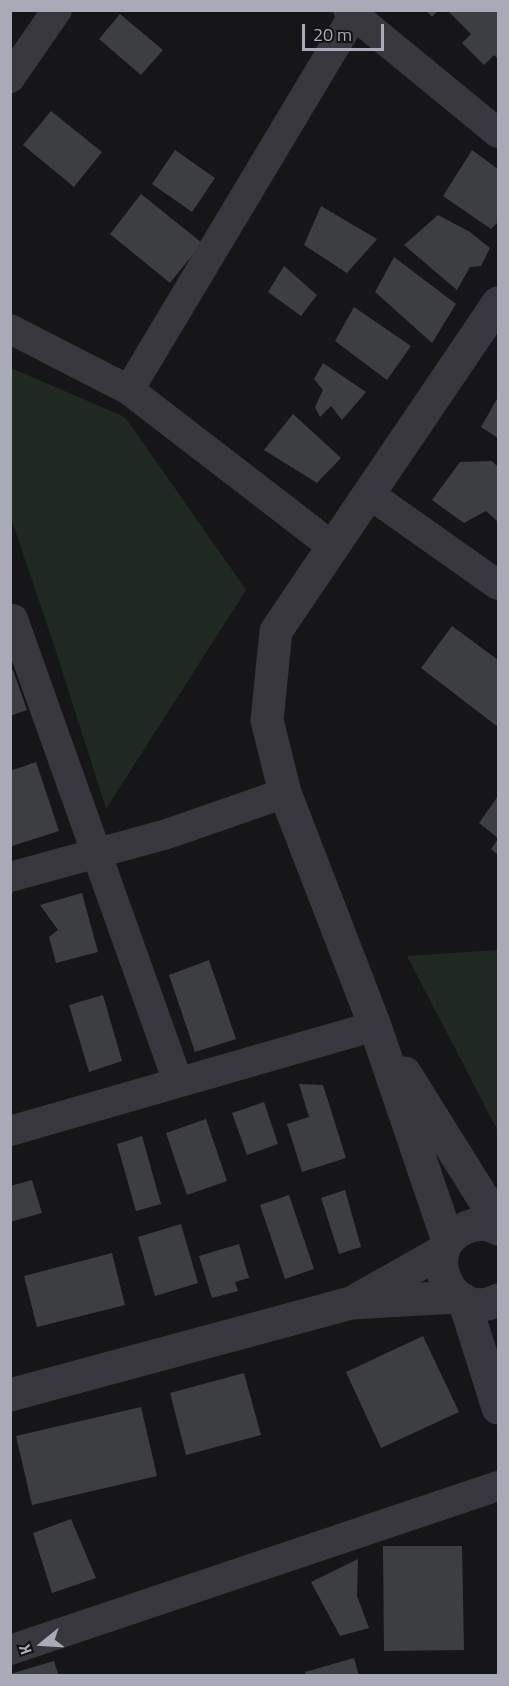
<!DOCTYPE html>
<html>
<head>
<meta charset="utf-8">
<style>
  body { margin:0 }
  #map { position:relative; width:509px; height:1686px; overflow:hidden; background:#161618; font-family:"Titillium Web",sans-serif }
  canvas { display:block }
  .frame { position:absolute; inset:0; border:12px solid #a8aab8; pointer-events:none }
  .north { position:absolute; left:12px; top:1614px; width:60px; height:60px; -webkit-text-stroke:4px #111113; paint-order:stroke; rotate:252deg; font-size:16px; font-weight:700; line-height:24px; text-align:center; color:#a8aab8 }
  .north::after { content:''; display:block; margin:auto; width:21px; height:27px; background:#a8aab8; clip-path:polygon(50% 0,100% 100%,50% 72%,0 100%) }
  .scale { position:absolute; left:302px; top:24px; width:82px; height:27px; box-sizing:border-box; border:3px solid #a8aab8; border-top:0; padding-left:8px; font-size:18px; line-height:21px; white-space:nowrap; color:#a8aab8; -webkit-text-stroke:4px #111113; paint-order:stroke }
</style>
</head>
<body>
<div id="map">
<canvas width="509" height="1686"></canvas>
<div class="frame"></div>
<div class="north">K</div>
<div class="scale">20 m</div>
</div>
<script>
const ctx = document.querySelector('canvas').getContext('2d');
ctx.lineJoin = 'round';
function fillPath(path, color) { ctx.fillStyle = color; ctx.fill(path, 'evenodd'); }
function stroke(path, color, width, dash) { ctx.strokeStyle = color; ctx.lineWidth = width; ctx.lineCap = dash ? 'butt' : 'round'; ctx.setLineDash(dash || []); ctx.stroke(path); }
const green = new Path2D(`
  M11 368 125 417 246 590 106 809 56 651 11 518Z
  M498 950V1131L407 956Z`);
const building = new Path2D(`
  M426 10H438L432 17Z
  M447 10H498V59L494 55 484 65 462 43 471 34Z
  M120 14 163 50 141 75 99 39Z
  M51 111 102 152 74 187 23 145Z
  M175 150 215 178 192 212 152 184Z
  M472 150 498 169V222L491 229 443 196Z
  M141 194 202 243 170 283 110 234Z
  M321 206 377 239 347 273 304 245Z
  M438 215 470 232 490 248 481 266 470 267 457 290 404 245Z
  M394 257 456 304 432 343 375 292Z
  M284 266 317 295 301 316 268 292Z
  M354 307 411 346 387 380 335 341Z
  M323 363 366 392 342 420 331 406 320 417 315 407 323 390 314 379Z
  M498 397V438L481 427Z
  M293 414 341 458 317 483 264 450Z
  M492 461 498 467V522L486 511 464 523 432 500 460 462Z
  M452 626 498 660V727L421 668Z
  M13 670 27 710 10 716V671Z
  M36 762 59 831 12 846 10 771Z
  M498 796V838L479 823Z
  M498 839V855L491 849Z
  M82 893 98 952 56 963 49 937 58 930 40 905Z
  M209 960 236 1039 195 1052 169 975Z
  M103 995 122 1061 89 1072 69 1005Z
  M299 1084 323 1085 346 1158 302 1172 287 1124 309 1117Z
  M264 1102 278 1144 247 1155 232 1113Z
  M206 1119 227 1181 187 1195 166 1133Z
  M142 1136 161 1204 136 1211 117 1144Z
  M32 1180 42 1213 10 1222V1186Z
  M345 1190 361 1247 339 1254 321 1198Z
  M289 1195 314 1269 285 1279 260 1205Z
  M181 1224 198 1283 155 1296 138 1237Z
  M239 1244 249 1278 235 1282 238 1291 212 1298 199 1256Z
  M112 1253 125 1305 37 1327 24 1276Z
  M423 1336 459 1412 381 1448 346 1372Z
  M244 1373 261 1435 186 1455 170 1393Z
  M141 1407 157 1476 32 1505 16 1436Z
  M71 1519 96 1578 52 1593 33 1533Z
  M383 1546H462L464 1650 384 1651Z
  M358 1559 357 1596 369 1628 340 1636 311 1582Z
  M354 1658 359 1676H306L305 1672Z
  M54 1661 59 1676H10V1674Z`);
const minor = new Path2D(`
  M348 10 498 133
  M10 78 57 10
  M10 329 129 390 333 547
  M129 390 353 16
  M369 494 498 585
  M10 620 13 619 178 1082
  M10 877 167 834 285 793
  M10 1131 375 1026
  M10 1650 498 1486`);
const tertiary = new Path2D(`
  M405 1073 498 1222
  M498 1229C487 1223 475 1223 463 1229 417 1251 453 1324 498 1300
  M448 1241 375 1026 285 793 267 720 276 631 498 303
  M358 1299 443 1251
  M464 1300 498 1408
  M10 1395 351 1303 457 1297`);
fillPath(green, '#202822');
fillPath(building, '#3d3e42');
stroke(minor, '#37373d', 30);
stroke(tertiary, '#37373d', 33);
</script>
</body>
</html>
